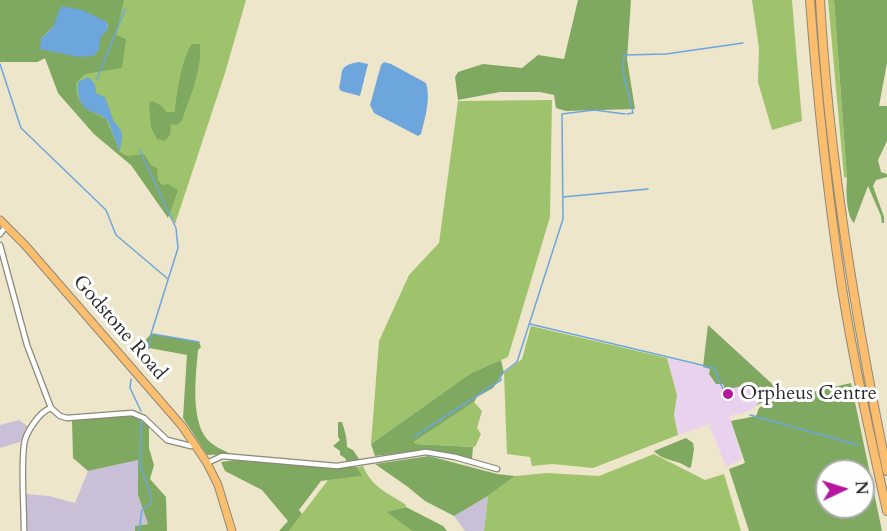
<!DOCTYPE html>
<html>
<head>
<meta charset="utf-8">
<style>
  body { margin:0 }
  #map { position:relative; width:887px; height:531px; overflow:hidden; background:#eee6ca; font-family:Cardo,serif }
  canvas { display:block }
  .north { position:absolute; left:815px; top:459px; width:60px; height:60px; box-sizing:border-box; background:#fff; border:2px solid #aaa; border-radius:50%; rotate:86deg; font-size:16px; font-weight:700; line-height:24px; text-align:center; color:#2b2b2b }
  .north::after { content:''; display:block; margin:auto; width:21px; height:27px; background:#b5179e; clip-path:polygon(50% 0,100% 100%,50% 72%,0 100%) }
</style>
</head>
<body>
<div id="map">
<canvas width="887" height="531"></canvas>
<div class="north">N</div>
</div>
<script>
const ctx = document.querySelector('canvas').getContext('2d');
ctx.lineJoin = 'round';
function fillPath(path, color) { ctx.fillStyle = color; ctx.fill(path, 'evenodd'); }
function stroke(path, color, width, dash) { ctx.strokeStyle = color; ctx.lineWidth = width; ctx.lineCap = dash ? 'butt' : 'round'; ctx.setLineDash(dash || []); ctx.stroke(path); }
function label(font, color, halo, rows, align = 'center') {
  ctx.font = font + ' Cardo,serif'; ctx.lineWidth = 6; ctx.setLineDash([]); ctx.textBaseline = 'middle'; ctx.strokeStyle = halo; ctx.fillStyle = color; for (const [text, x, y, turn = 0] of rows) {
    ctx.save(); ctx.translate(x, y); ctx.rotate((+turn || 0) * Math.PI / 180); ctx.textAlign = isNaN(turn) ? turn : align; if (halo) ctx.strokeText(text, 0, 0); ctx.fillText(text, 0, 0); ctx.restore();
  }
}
const built = new Path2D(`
  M708 325 782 393 755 406 752 410 730 416 742 459 726 467 709 424 678 435 674 415 677 396 667 358 703 367Z`);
const industrial = new Path2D(`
  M19 420 30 428 23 441 0 448V425Z
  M138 460V495L148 524 135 526V531H25L26 494 49 496 75 503 88 471Z
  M488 496 484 531H465L454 516Z`);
const green = new Path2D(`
  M73 0H246L225 73 175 224 131 165 94 134 59 94 45 58 37 62H0V55L79 57 116 21Z
  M752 0H792L802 121 772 130 758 82 759 48Z
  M828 0H834L847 178 844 177Z
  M552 100 550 217 508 357 471 373 371 444 379 341 409 275 439 243 458 101Z
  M531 326 667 358 677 395 674 415 678 435 593 468 552 464 532 466 530 457 507 454 504 373 522 359Z
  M474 402 482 411 477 428 481 434 475 447 416 444 414 442Z
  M654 454 705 480 724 474 741 531H484L488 496 515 476 547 473 599 476Z
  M363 466C371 486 387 493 405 504L406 507 388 512 412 531H289L328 480 361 476 357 467Z`);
const forest = new Path2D(`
  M0 0H124L116 35 126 39 122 68 85 74 76 83C75 106 89 110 106 119L120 152 127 156 144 154 151 165 157 168 158 180 162 185 168 184 178 190 168 218 131 165 94 134 58 93 45 58 37 62H0ZM107 22 108 28 99 38V49L41 39 53 27Z
  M578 0H631L627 59 635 109 566 111 556 108 554 95 540 92H500L458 100 455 77 458 72 483 64 522 68 538 55 564 59Z
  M834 0H887V63L879 106H887V141L878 160 881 172 887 174V177L876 180 873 186 884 217V223H882L881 216 868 186 854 223C846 215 846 190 847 178Z
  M192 44H200C202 70 190 97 182 120L177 125 171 124 170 135 165 141 157 139 151 128 149 104 152 101 162 106 166 112H175C176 95 182 57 192 44Z
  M708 325 782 393 755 406 759 403 755 388 742 386 725 390 723 384H716L709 374 710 369 703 367Z
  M151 334 199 342 201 347 198 350C196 374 191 413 204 435 210 445 221 449 231 454L207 455 183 418 187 355 149 348 137 349Z
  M501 360 504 373 493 388 477 397 474 402 414 442 416 444 473 447 472 459 425 450 375 456 371 444 471 373Z
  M851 383 882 531H749L729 469 745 463 731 421 756 416 759 408 769 402ZM827 471H863V507H827Z
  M118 415 134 416 149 426V448L154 465 150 479 166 497 167 531H135V526L148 524 138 495V460L88 471 73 458 72 420Z
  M338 422H342C345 431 347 438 347 447L353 450 359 459 358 461 347 462 345 458 340 455V451L333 446 340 440 338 437Z
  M686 438 693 443 694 449 691 467 689 468C677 459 664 462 654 451Z
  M429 456 497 474 515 476 488 496 454 516 425 501 408 487 375 464Z
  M235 460 323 467H357L362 476 321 481 299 510 302 514 289 531H279L288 521 262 490 225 471 221 462Z
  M406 507 443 526 447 531H412L387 512Z`);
const water = new Path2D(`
  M61 6 82 10 107 22 108 29 100 38 99 49 94 56 79 57 40 49 41 39 53 27Z
  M359 62 368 64 360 96 341 91 339 88C344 70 337 66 359 62Z
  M384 62 391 64 426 83C431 99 425 118 421 134L418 136 374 113 370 105 381 65Z
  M88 77 95 84 96 93 105 97 114 122 121 130 122 137 120 151C116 144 110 123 107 120 102 115 96 113 90 111 80 107 76 91 78 82Z`);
const stream = new Path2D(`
  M0 64 21 128 106 210 116 235 168 279
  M97 79 125 9
  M627 114 633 113 623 72 624 55 666 54 743 43
  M563 197 648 189
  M530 324 714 368 723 389
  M153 334 199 342
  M137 349 149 348 151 334 178 248 176 228 139 149
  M131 379 130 388 141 411
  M750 415 858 445
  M414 437 501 380 500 375 517 362 563 219 562 114 594 110 625 114
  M139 531 142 510 149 505 152 499 140 465 141 420`);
const minor = new Path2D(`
  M0 234 6 226
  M0 245 27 345 51 408 60 416 67 418 132 413 144 418 167 440 191 446 195 444
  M207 463 222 456 337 466 426 452 455 457 497 469
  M24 531C24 504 21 471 24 445 25 433 40 411 51 408`);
const primary = new Path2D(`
  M0 220 25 245 182 426 207 463 218 485 232 531`);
const motorway = new Path2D(`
  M810 0C817 94 827 188 841 282 853 359 870 435 887 511
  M820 0C829 159 855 315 887 471`);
const markers = [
  [728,394,6,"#b5179e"]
];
const streetNames = [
  ["Godstone Road",119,328,49]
];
const poiNames = [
  ["Orpheus Centre",740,394]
];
fillPath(built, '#e9d2ed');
fillPath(industrial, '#c9bfd7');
fillPath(green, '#9fc36d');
fillPath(forest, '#7fa960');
fillPath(water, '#6da6dc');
stroke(stream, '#6da6dc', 1.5);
stroke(minor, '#8c887a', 7);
stroke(primary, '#8c887a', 9);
stroke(motorway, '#8c887a', 10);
stroke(minor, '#fff', 4.5);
stroke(primary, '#fbbe6e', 7);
stroke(motorway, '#fbbe6e', 8);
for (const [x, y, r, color] of markers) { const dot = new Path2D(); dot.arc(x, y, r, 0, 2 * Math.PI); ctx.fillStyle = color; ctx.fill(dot); stroke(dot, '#fff', 2); }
label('20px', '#2b2b2b', '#fff', streetNames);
label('20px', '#2b2b2b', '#fff', poiNames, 'left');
</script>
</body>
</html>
